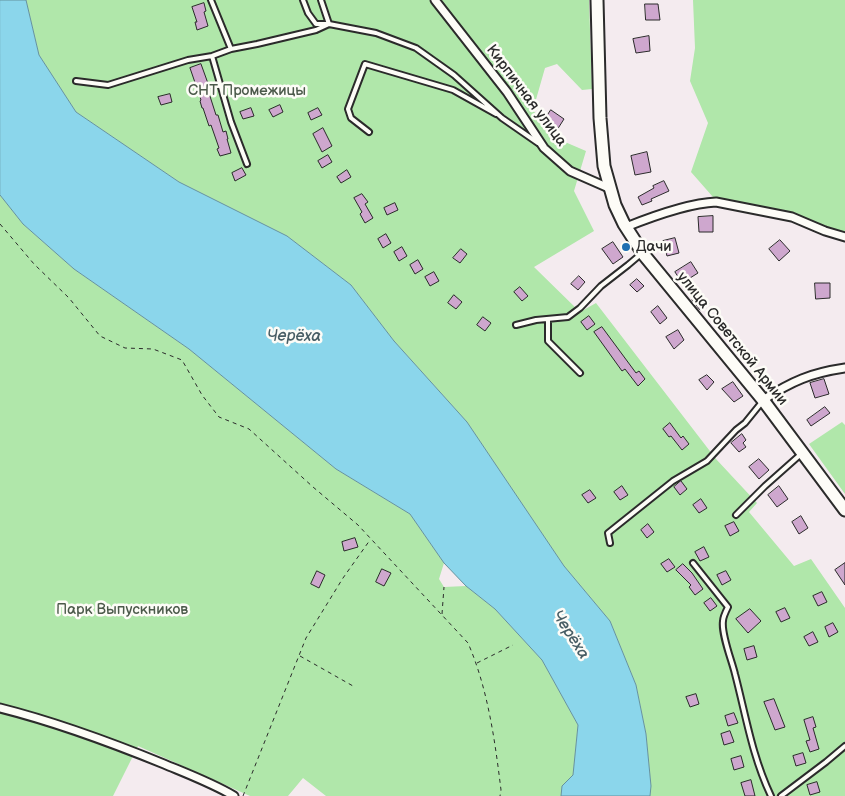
<!DOCTYPE html>
<html>
<head>
<meta charset="utf-8">
<style>
  body { margin:0 }
  canvas { display:block; background:#f4ebef }
</style>
</head>
<body>
<canvas width="845" height="796"></canvas>
<script>
const ctx = document.querySelector('canvas').getContext('2d');
ctx.lineJoin = 'round';
function fillPath(path, color) { ctx.fillStyle = color; ctx.fill(path, 'evenodd'); }
function stroke(path, color, width, dash) { ctx.strokeStyle = color; ctx.lineWidth = width; ctx.lineCap = dash ? 'butt' : 'round'; ctx.setLineDash(dash || []); ctx.stroke(path); }
function label(font, color, halo, rows, align = 'center') {
  ctx.font = font + ' "Balsamiq Sans",sans-serif'; ctx.lineWidth = 5; ctx.setLineDash([]); ctx.textBaseline = 'middle'; ctx.strokeStyle = halo; ctx.fillStyle = color; for (const [text, x, y, turn = 0] of rows) {
    ctx.save(); ctx.translate(x, y); ctx.rotate((+turn || 0) * Math.PI / 180); ctx.textAlign = isNaN(turn) ? turn : align; if (halo) ctx.strokeText(text, 0, 0); ctx.fillText(text, 0, 0); ctx.restore();
  }
}
const green = new Path2D(`
  M26 0H589L592 89 582 90 557 64 545 68 533 110 551 136 586 151 574 191 594 231 534 267 580 312 596 303 716 459 757 503 749 512 794 566 811 559 845 608V796H650L651 786 646 734 636 685 610 621 564 566 467 422 394 341 351 285 287 236 179 182 76 112 39 55Z
  M693 0H845V233L804 221 720 205 691 172 708 123 690 81 695 48Z
  M0 195 23 224 74 269 189 349 336 469 410 514 444 563 439 579 444 587 466 586 495 609 542 660 578 725 573 776 562 786 561 796H326L303 778 288 796H250L138 746 113 796H0Z
  M842 422 845 425V494L809 444Z`);
const water = new Path2D(`
  M0 0H26L39 55 76 112 179 182 287 236 351 285 394 341 467 422 564 566 610 621 636 685 646 734 651 786 650 796H561L562 786 573 775 578 725 542 660 495 609 466 586 444 563 410 514 336 469 189 349 74 269 23 224 0 195Z`);
const building = new Path2D(`
  M204 3 206 11 204 12 208 26 197 30 195 22H197L192 7Z
  M645 4H658L660 20H646Z
  M649 36 650 51 636 53 633 39Z
  M201 64 210 89 208 90 216 115H218L223 132 226 131 228 139H227L231 153 220 156 217 149 219 148 211 125 209 126 203 108H202L200 101 201 100 190 68Z
  M170 94 172 102 161 105 158 97Z
  M280 105 283 112 273 117 269 110Z
  M251 108 254 116 243 119 240 112Z
  M318 108 322 115 311 120 308 113Z
  M551 110 564 119 557 130 544 121Z
  M323 128 332 146 322 152 313 134Z
  M647 152 651 172 635 175 631 156Z
  M328 155 332 162 322 168 318 161Z
  M242 168 246 175 235 181 232 173Z
  M347 170 351 177 341 183 337 177Z
  M664 181 669 191 651 199 652 201 642 205 638 197 654 188 653 186Z
  M362 194 368 202 365 204 373 218 365 223 360 214 362 212 354 198Z
  M395 203 398 210 387 215 384 208Z
  M713 216V232H699L698 217Z
  M386 234 391 243 383 248 378 239Z
  M675 238 679 253 667 256 663 241Z
  M780 240 790 251 779 261 769 249Z
  M613 242 623 257 613 264 602 249Z
  M402 247 407 256 399 261 394 252Z
  M461 249 467 254 460 263 453 258Z
  M418 260 423 269 415 274 410 265Z
  M691 262 698 273 682 283 675 272Z
  M434 272 439 281 430 286 425 277Z
  M579 276 585 282 578 290 571 284Z
  M637 279 644 286 637 292 630 285Z
  M815 283H830V298L816 299Z
  M520 287 528 296 522 301 514 292Z
  M701 293 709 304 700 310 692 300Z
  M454 295 462 302 456 309 448 303Z
  M658 306 667 318 660 324 651 312Z
  M589 316 595 324 587 330 581 322Z
  M483 317 491 323 485 331 477 325Z
  M602 327 636 373 639 371 645 379 638 386 625 369 622 371 594 332Z
  M678 330 684 340 674 349 666 337Z
  M707 375 714 382 707 390 699 380Z
  M824 379 829 394 815 398 810 383Z
  M733 382 743 396 734 402 722 389Z
  M825 407 830 413 811 426 807 420Z
  M670 423 681 438 683 436 689 444 682 450 671 436 669 437 663 429Z
  M742 434 746 440 743 443 746 447 739 452 731 443Z
  M759 459 769 470 759 479 749 467Z
  M681 481 687 489 680 495 674 487Z
  M622 486 628 495 620 500 614 492Z
  M779 486 788 499 777 507 768 495Z
  M590 490 596 498 588 503 582 495Z
  M701 499 707 508 699 513 693 505Z
  M801 516 808 528 799 534 792 522Z
  M734 522 739 531 730 536 725 526Z
  M648 524 654 532 647 538 641 530Z
  M355 538 358 547 344 551 342 542Z
  M704 547 709 557 700 561 695 552Z
  M669 559 675 567 667 572 661 564Z
  M845 563V585L835 570Z
  M683 564 692 573 703 589 695 595 689 587 691 585 676 570Z
  M382 569 391 573 384 586 376 582Z
  M317 571 325 575 319 588 311 584Z
  M726 571 731 580 722 585 717 575Z
  M822 592 827 602 818 606 813 596Z
  M711 598 717 606 710 611 704 603Z
  M785 608 790 618 781 622 776 612Z
  M750 609 761 621 748 633 736 619Z
  M833 623 838 632 829 637 825 627Z
  M813 632 818 642 809 646 804 637Z
  M754 646 757 657 747 660 744 649Z
  M696 694 699 704 690 707 686 697Z
  M774 699 785 727 775 730 764 702Z
  M734 713 738 723 728 726 725 716Z
  M813 717 816 727 813 728 819 749 810 752 806 741 810 740 804 720Z
  M730 731 734 742 724 745 721 734Z
  M803 753 806 763 796 766 793 756Z
  M741 756 744 767 734 770 731 759Z
  M751 780 755 796H745L741 783Z
  M817 782 820 792 810 795 807 785Z`);
const path = new Path2D(`
  M0 224 34 264 69 298 100 336 125 348 153 349 182 360 202 395 219 417 249 429 313 487 358 525 468 643C488 689 495 741 501 790L500 796
  M442 614 444 587
  M300 656 353 686
  M477 663 513 645
  M243 796 306 638 343 578 370 540`);
const service = new Path2D(`
  M211 0 231 49
  M303 0 308 13 316 24H329L321 0
  M212 56 231 122 247 164
  M76 81 108 85 188 60 212 56 231 49 257 44 316 30 329 24 376 33 416 48 454 75 502 118 538 143
  M369 132 351 118 348 109 365 64 453 90 496 114
  M548 319V341L580 373
  M516 325 536 320 568 317 580 308 601 286 628 265 641 254
  M736 515 765 486 801 454
  M610 543 608 533 673 481 707 461 736 430 745 423 762 402
  M693 563 728 607C726 611 723 617 723 621 721 634 732 661 735 674 746 716 752 756 771 796
  M781 796 826 762 845 746`);
const minor = new Path2D(`
  M435 0 507 92 544 148 570 171 611 189
  M626 227C651 217 690 203 716 202L792 217 825 231 845 237
  M763 400C792 381 811 373 845 368
  M0 708C56 722 110 742 164 764 188 774 212 783 234 796`);
const primary = new Path2D(`
  M597 0 600 118 604 166 615 205 624 224 644 255 763 400 845 510`);
const markers = [
  [626,247,5,"#1f6fb2"]
];
const parkNames = [
  ["СНТ Промежицы",247,91],
  ["Парк Выпускников",122,610]
];
const streetNames = [
  ["Кирпичная улица",526,96,53],
  ["улица Советской Армии",732,339,51]
];
const poiNames = [
  ["Дачи",636,247]
];
const waterNames = [
  ["Черёха",294,337],
  ["Черёха",570,635,57]
];
fillPath(green, '#b0e7aa');
fillPath(water, '#8bd6eb');
stroke(water, '#65929e', 1);
fillPath(building, '#cea7ce');
stroke(building, '#2b2b2b', 1);
stroke(service, '#2b2b2b', 8);
stroke(minor, '#2b2b2b', 11);
stroke(primary, '#2b2b2b', 15);
stroke(path, '#2b2b2b', 1, [4, 4]);
stroke(service, '#fdfcf7', 4);
stroke(minor, '#fdfcf7', 7);
stroke(primary, '#fdfcf7', 11);
for (const [x, y, r, color] of markers) { const dot = new Path2D(); dot.arc(x, y, r, 0, 2 * Math.PI); ctx.fillStyle = color; ctx.fill(dot); stroke(dot, '#fdfcf7', 2); }
label('15px', '#4c5a4b', '#fdfcf7', parkNames);
label('15px', '#2b2b2b', '#fdfcf7', streetNames);
label('15px', '#2b2b2b', '#fdfcf7', poiNames, 'left');
label('italic 16px', '#485e65', '#fdfcf7', waterNames);
</script>
</body>
</html>
